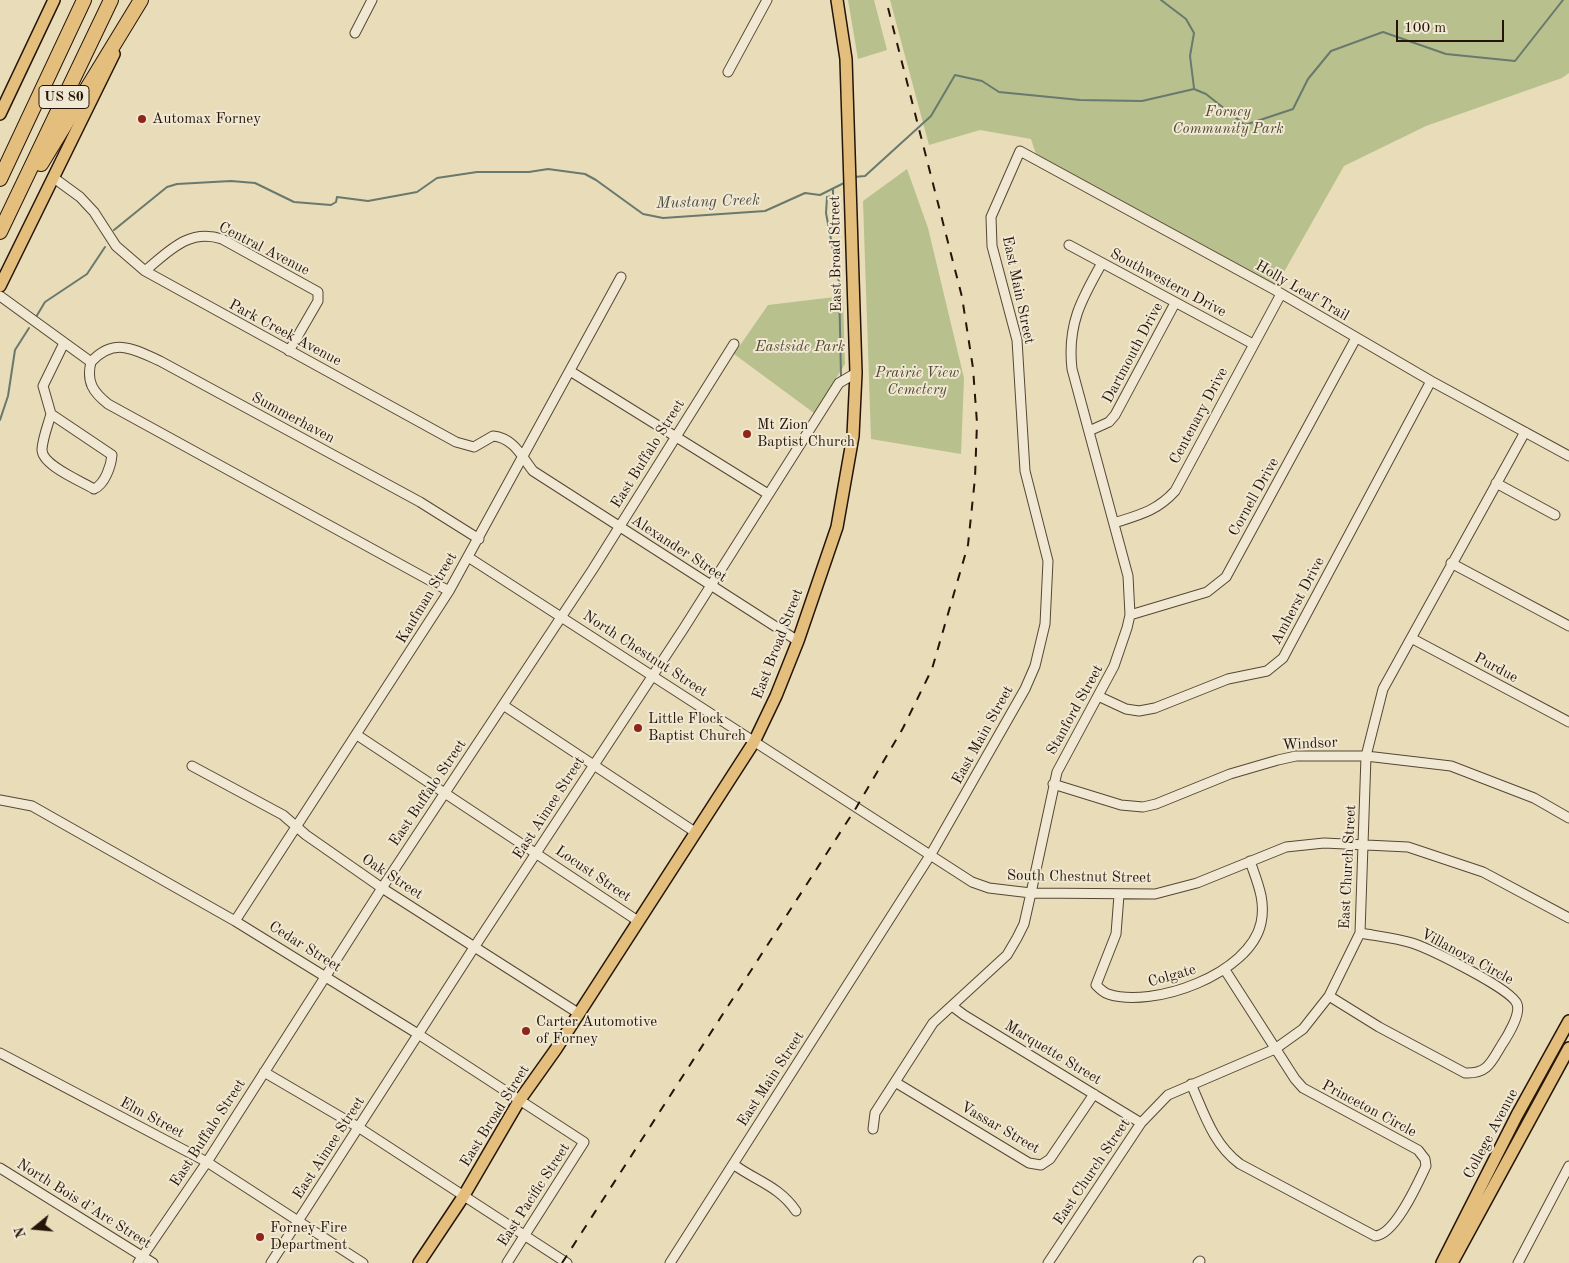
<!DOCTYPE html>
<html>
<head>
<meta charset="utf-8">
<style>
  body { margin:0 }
  #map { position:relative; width:1569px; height:1263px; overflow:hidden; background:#e8dcb9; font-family:"Old Standard TT",serif }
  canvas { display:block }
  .north { position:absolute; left:10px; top:1203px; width:50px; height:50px; -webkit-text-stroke:4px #f0e8d2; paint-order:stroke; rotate:253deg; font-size:14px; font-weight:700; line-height:20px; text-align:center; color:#251509 }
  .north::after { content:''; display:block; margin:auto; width:18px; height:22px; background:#251509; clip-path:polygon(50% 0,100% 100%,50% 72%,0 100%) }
  .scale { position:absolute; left:1396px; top:20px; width:108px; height:22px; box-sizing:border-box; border:2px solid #251509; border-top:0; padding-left:6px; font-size:15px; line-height:18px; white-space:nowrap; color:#251509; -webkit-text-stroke:4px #f0e8d2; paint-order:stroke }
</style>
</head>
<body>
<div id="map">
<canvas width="1569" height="1263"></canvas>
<div class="north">N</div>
<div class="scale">100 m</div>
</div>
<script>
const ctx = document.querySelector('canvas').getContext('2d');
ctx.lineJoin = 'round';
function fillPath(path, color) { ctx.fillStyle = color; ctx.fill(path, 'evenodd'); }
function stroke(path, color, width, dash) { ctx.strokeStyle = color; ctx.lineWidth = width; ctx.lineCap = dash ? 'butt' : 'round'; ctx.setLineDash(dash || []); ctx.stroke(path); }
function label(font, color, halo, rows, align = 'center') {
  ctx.font = font + ' "Old Standard TT",serif'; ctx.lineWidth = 4; ctx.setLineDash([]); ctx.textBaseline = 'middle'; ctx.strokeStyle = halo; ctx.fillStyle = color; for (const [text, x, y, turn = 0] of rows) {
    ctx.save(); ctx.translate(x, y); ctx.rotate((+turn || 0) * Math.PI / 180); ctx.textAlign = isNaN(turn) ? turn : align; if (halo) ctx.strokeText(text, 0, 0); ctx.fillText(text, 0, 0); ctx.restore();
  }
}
const green = new Path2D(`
  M848 0H874L887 50 858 59Z
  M890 0H1569V73L1562 78 1426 126 1344 166 1276 286 1036 154 1031 139 980 130 929 145Z
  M907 169 928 228 964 378 961 454 871 439 863 201Z
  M843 296 845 364 814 413 734 354 768 305Z`);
const stream = new Path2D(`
  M1161 0 1186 19 1194 33 1190 56 1194 88
  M854 177 865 176 931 116 955 75 982 81 999 92 1080 100 1142 101 1194 89 1206 94 1245 125 1293 109 1308 79 1331 51 1383 32 1446 54 1515 61 1563 0
  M833 190V196L827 197 826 213 839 282 841 376
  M114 230 167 187 177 184 231 181 255 183 294 202 331 205 336 202 337 197 368 201 417 192 437 178 477 172H529L548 169 585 174 596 180 643 214 663 218 765 211 805 193 820 195 846 182
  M36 317 45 302 87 274 105 247
  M0 420 8 396 15 350 29 328`);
const minor = new Path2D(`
  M355 33 372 0
  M728 72 767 0
  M54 178 80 197 94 212 116 246 145 271 456 442 474 447 493 436C514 438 522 457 533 471L798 641
  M1069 245 1253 344
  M145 271C169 251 189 228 222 239L318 292V301L289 351
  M0 296 91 362C86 382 93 392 108 404L449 591
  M91 362C114 337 134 349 160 361L420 502 479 539
  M570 371 768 494
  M51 414C48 425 43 437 42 449 41 465 81 481 94 489 105 484 111 466 112 455L51 414 43 386 64 343
  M1089 431 1109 422 1115 415 1175 303
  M1496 483 1555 515
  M1114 523C1139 515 1157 511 1175 491L1281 294
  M468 557 972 882 989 888 1031 893 1155 894 1197 883 1286 847 1324 843 1408 847 1483 872 1569 918
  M1451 563 1569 626
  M1130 615 1207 592 1226 577 1356 338
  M1411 638 1569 722
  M1098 696 1126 709 1139 711 1155 708 1228 679 1267 671 1283 658 1431 381
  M503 705 695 832
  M357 735 638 921
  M192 766 283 815 306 835 382 888 578 1013
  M1053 784 1121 805 1143 807 1156 804 1230 774 1278 760 1296 756H1366L1451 766 1534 798 1569 818
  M0 800 32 806 235 921 418 1034 584 1142 507 1263
  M1119 895 1116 934 1096 985C1099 988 1104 993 1108 994 1153 1009 1250 974 1261 923 1266 900 1257 882 1250 861
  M235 921 449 591 621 277
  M1329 996 1379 1027 1465 1073C1487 1074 1491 1063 1501 1046 1507 1037 1521 1014 1517 1004 1512 989 1430 949 1412 943 1396 938 1377 936 1360 933
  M952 1006 964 1015 1141 1123
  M0 1053 207 1162 363 1263
  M264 1072 358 1127 567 1263
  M895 1082 1029 1163 1041 1165 1050 1159 1094 1094
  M1191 1084C1204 1113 1213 1144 1240 1164L1375 1236C1395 1235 1418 1183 1426 1166L1425 1159 1418 1150 1303 1088 1295 1079 1225 970
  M873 1129 875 1113 933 1023 1007 955 1017 938 1024 924 1031 893 1057 772 1114 666 1127 628 1130 615 1128 576 1072 369C1067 325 1081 300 1102 263
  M733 1164C756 1181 779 1186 796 1211
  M0 1168 153 1263
  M138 1263 207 1162 382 888 593 569 734 344
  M271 1263 475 946 684 628 839 383 856 373
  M670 1263 931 854 1025 689 1035 666 1045 624 1048 561 1025 471 1017 340 992 246 991 217 1020 151 1275 290 1431 381 1569 456
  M1048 1263 1141 1123 1168 1095 1275 1049 1303 1029 1329 996 1360 933 1366 756 1383 689 1525 432
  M1198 1263 1200 1261
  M1518 1263 1569 1166`);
const major = new Path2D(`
  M0 114 54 0
  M0 286 114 54
  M419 1263 463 1197 519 1101 556 1049 754 742 776 696 798 641 837 527 853 436 856 373 846 59 837 0
  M1442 1263 1517 1115 1569 1021
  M1452 1263 1569 1048`);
const highway = new Path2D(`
  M41 164 141 0
  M0 179 84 0
  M0 232 111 0`);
const rail = new Path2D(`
  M562 1263 856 808 903 728 932 669 968 545 975 478 977 423 973 368 962 297 886 0`);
const markers = [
  [142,119,5,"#8f2418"],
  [747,434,5,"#8f2418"],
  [638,728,5,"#8f2418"],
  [526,1031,5,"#8f2418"],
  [260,1237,5,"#8f2418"]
];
const shields = [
  [64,97,50]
];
const shieldNames = [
  ["US 80",64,97]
];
const parkNames = [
  ["Forney",1228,112],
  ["Community Park",1228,129],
  ["Eastside Park",800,347],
  ["Prairie View",917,373],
  ["Cemetery",917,390]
];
const poiNames = [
  ["Automax Forney",152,119],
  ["Mt Zion",757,425],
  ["Baptist Church",757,442],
  ["Little Flock",648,719],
  ["Baptist Church",648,736],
  ["Carter Automotive",536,1022],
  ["of Forney",536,1039],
  ["Forney Fire",270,1228],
  ["Department",270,1245]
];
const streetNames = [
  ["Central Avenue",264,249,27],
  ["East Broad Street",836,254,-91],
  ["Southwestern Drive",1168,283,28],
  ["East Main Street",1018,290,78],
  ["Holly Leaf Trail",1302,291,30],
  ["Park Creek Avenue",285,333,28],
  ["Dartmouth Drive",1133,353,-62],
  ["Centenary Drive",1199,416,-62],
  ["Summerhaven",293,418,28],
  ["East Buffalo Street",648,454,-58],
  ["Cornell Drive",1254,497,-61],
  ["Alexander Street",679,549,33],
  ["Kaufman Street",427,598,-59],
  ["Amherst Drive",1298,601,-62],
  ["East Broad Street",778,644,-69],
  ["North Chestnut Street",645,654,33],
  ["Purdue",1496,668,28],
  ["Stanford Street",1075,710,-61],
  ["East Main Street",983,735,-61],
  ["Windsor",1310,744,-3],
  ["East Buffalo Street",428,793,-56],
  ["East Aimee Street",549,808,-57],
  ["East Church Street",1348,867,-87],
  ["Locust Street",593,874,34],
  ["Oak Street",392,877,33],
  ["South Chestnut Street",1079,877,1],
  ["Cedar Street",305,947,32],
  ["Villanova Circle",1467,957,28],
  ["Colgate",1172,976,-16],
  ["Marquette Street",1053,1053,31],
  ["East Main Street",771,1079,-57],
  ["Princeton Circle",1369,1109,28],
  ["East Broad Street",495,1116,-58],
  ["Elm Street",152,1118,28],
  ["Vassar Street",1000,1128,30],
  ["East Buffalo Street",208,1133,-57],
  ["College Avenue",1491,1134,-62],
  ["East Aimee Street",329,1148,-57],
  ["East Church Street",1092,1172,-56],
  ["East Pacific Street",534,1195,-57],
  ["North Bois d’Arc Street",84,1204,32]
];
const waterNames = [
  ["Mustang Creek",708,202,-2]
];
fillPath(green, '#b8c08e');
stroke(stream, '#69796d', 2);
stroke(minor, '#564735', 11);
stroke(major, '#251509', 14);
stroke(highway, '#251509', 16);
stroke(minor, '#f0e8d2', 9);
stroke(major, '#e4be7c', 11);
stroke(highway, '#e4be7c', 14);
stroke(rail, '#251509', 2, [9, 9]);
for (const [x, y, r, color] of markers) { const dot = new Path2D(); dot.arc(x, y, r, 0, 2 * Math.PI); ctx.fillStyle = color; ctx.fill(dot); stroke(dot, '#f0e8d2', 2); }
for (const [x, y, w] of shields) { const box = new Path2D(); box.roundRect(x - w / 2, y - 11.5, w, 23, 4); ctx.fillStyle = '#f0e8d2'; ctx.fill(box); stroke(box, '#251509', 1); }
label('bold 14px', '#251509', null, shieldNames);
label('italic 15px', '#514831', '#f0e8d2', parkNames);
label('15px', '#251509', '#f0e8d2', poiNames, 'left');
label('15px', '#251509', '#f0e8d2', streetNames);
label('italic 16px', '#4d4f43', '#f0e8d2', waterNames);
</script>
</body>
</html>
